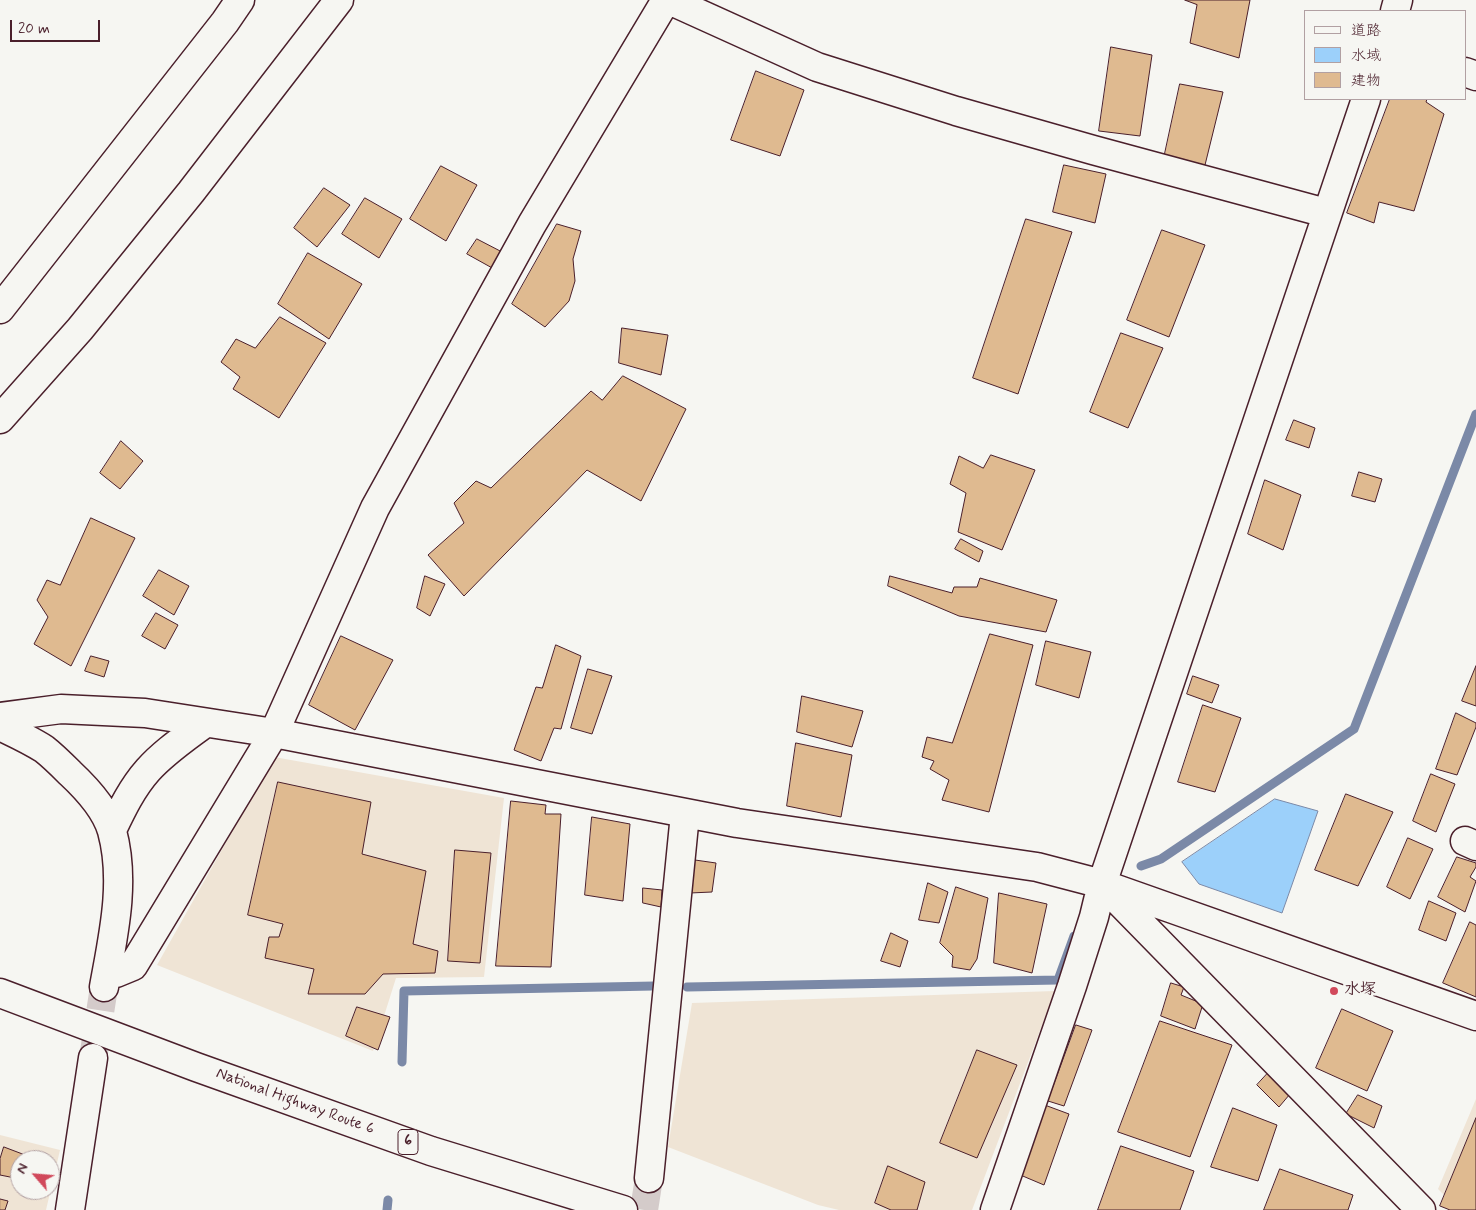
<!DOCTYPE html>
<html>
<head>
<meta charset="utf-8">
<style>
  body { margin:0 }
  #map { position:relative; width:1476px; height:1210px; overflow:hidden; background:#f6f6f2; font-family:Mynerve,"Klee One",sans-serif }
  canvas { display:block }
  .legend { position:absolute; left:1304px; top:10px; width:162px; height:90px; box-sizing:border-box; background:#f6f6f2; border:1px solid #b1a0a2; margin:0; padding:6px 9px; list-style:none; font-size:15px; color:#4a1f2b }
  .legend li { display:flex; align-items:center; gap:10px; height:25px }
  .legend b { width:25px; border:1px solid #b1a0a2 }
  .north { position:absolute; left:10px; top:1150px; width:50px; height:50px; box-sizing:border-box; background:#f6f6f2; border:1px solid #b1a0a2; border-radius:50%; rotate:297deg; font-size:14px; font-weight:700; line-height:20px; text-align:center; color:#4a1f2b }
  .north::after { content:''; display:block; margin:auto; width:18px; height:22px; background:#d1495b; clip-path:polygon(50% 0,100% 100%,50% 72%,0 100%) }
  .scale { position:absolute; left:10px; top:20px; width:90px; height:22px; box-sizing:border-box; border:2px solid #4a1f2b; border-top:0; padding-left:6px; font-size:15px; line-height:18px; white-space:nowrap; color:#4a1f2b; -webkit-text-stroke:4px #f6f6f2; paint-order:stroke }
</style>
</head>
<body>
<div id="map">
<canvas width="1476" height="1210"></canvas>
<ul class="legend">
<li><b style="height:6px;background:#f6f6f2"></b>道路</li>
<li><b style="height:14px;background:#9cd0fa"></b>水域</li>
<li><b style="height:14px;background:#dfba90"></b>建物</li>
</ul>
<div class="north">N</div>
<div class="scale">20 m</div>
</div>
<script>
const ctx = document.querySelector('canvas').getContext('2d');
ctx.lineJoin = 'round';
function fillPath(path, color) { ctx.fillStyle = color; ctx.fill(path, 'evenodd'); }
function stroke(path, color, width, dash) { ctx.strokeStyle = color; ctx.lineWidth = width; ctx.lineCap = dash ? 'butt' : 'round'; ctx.setLineDash(dash || []); ctx.stroke(path); }
function label(font, color, halo, rows, align = 'center') {
  ctx.font = font + ' Mynerve,"Klee One",sans-serif'; ctx.lineWidth = 5; ctx.setLineDash([]); ctx.textBaseline = 'middle'; ctx.strokeStyle = halo; ctx.fillStyle = color; for (const [text, x, y, turn = 0] of rows) {
    ctx.save(); ctx.translate(x, y); ctx.rotate((+turn || 0) * Math.PI / 180); ctx.textAlign = isNaN(turn) ? turn : align; if (halo) ctx.strokeText(text, 0, 0); ctx.fillText(text, 0, 0); ctx.restore();
  }
}
const built = new Path2D(`
  M274 757 504 798 484 977 396 978 373 1051 157 965Z
  M1055 991 972 1210H839L818 1205 668 1147 692 1003Z
  M1476 1099V1210H1459L1438 1189Z
  M0 1135 60 1150 46 1210H0ZM20 1160H50V1190H20Z`);
const water = new Path2D(`
  M1275 799 1318 811 1282 913 1199 884 1182 862Z`);
const stream = new Path2D(`
  M1141 866 1161 859 1354 729 1476 414
  M687 987 1058 980 1074 936
  M402 1062 404 991 654 986
  M387 1210 388 1200`);
const building = new Path2D(`
  M1185 0H1250L1239 58 1190 43 1197 5Z
  M1111 47 1152 55 1140 136 1099 131Z
  M756 71 804 90 780 156 731 140Z
  M1180 84 1223 92 1205 165 1164 158Z
  M1390 99H1427L1426 102 1444 114 1414 211 1379 202 1374 223 1347 213Z
  M1064 165 1106 174 1095 223 1053 212Z
  M441 166 477 185 446 241 410 219Z
  M324 188 350 205 317 247 294 228Z
  M365 198 402 219 379 258 342 234Z
  M1026 219 1072 232 1018 394 973 378Z
  M557 224 581 231 573 259 575 281 569 301 545 327 512 304Z
  M1162 230 1205 245 1169 337 1127 320Z
  M477 239 504 253 494 269 467 254Z
  M308 253 362 284 329 339 278 304Z
  M280 317 326 343 279 418 233 389 240 377 221 362 236 339 255 348Z
  M622 328 668 335 661 375 619 363Z
  M1121 333 1163 348 1128 428 1090 412Z
  M623 376 686 409 641 501 587 470 464 596 428 555 464 523 454 503 476 481 491 488 591 391 602 400Z
  M1294 420 1315 428 1309 448 1286 440Z
  M121 441 143 461 120 489 100 473Z
  M991 455 1035 470 1002 550 958 532 966 493 950 484 959 456 983 468Z
  M1359 472 1382 479 1375 502 1352 496Z
  M1265 480 1301 495 1283 550 1248 534Z
  M91 518 135 538 71 666 34 644 48 617 37 600 47 580 60 585Z
  M961 539 983 551 979 562 955 549Z
  M159 570 189 586 174 615 143 596Z
  M425 576 445 584 430 616 417 608Z
  M890 576 952 593 954 587H977L980 578 1057 600 1046 632 959 616 888 586Z
  M156 613 178 625 165 649 142 636Z
  M990 634 1033 645 989 812 942 800 949 780 930 769 934 761 922 757 927 737 952 743Z
  M341 636 393 660 355 730 309 705Z
  M1046 641 1091 652 1079 698 1036 685Z
  M556 645 581 656 561 729 554 728 541 761 514 750 536 687 542 688Z
  M91 656 109 661 104 677 85 671Z
  M1476 666V706L1462 701Z
  M588 669 612 676 592 734 571 728Z
  M1193 676 1219 685 1212 703 1187 694Z
  M802 696 863 711 852 747 797 732Z
  M1203 705 1241 718 1215 792 1178 782Z
  M1456 713 1476 723V727L1457 775 1436 769Z
  M796 743 852 755 841 817 787 806Z
  M1431 774 1455 784 1436 832 1413 821Z
  M278 782 371 802 362 854 426 871 413 944 438 951 435 973 383 974 365 994H308L314 969 265 958 269 937H279L283 924 248 915Z
  M1346 794 1393 812 1358 886 1315 870Z
  M511 801 546 805 545 814H561L551 967 496 966Z
  M592 817 630 824 623 901 585 895Z
  M1408 838 1433 849 1410 899 1387 887Z
  M455 850 491 853 480 963 448 961Z
  M1457 857 1476 863V867L1470 877 1476 881 1465 912 1438 897Z
  M695 860 716 863 712 892 690 893Z
  M928 883 948 892 939 923 919 920Z
  M956 887 988 898 977 959 970 970 952 967 953 956 940 943Z
  M643 888 662 890 661 907 643 903Z
  M999 893 1047 904 1032 973 994 963Z
  M1429 901 1456 913 1446 941 1419 930Z
  M1470 922 1476 925V997L1443 983Z
  M891 933 908 941 900 967 881 961Z
  M1171 983 1184 987 1181 995 1203 1004 1195 1029 1161 1016Z
  M357 1007 390 1017 378 1050 346 1036Z
  M1342 1009 1393 1031 1367 1091 1316 1068Z
  M1160 1021 1232 1045 1190 1157 1118 1132Z
  M1076 1025 1092 1030 1064 1106 1048 1101Z
  M977 1050 1017 1065 977 1158 940 1143Z
  M1269 1072 1290 1094 1279 1107 1257 1085Z
  M1358 1095 1382 1106 1374 1128 1346 1114Z
  M1042 1104 1069 1114 1044 1185 1018 1174Z
  M1233 1108 1277 1125 1258 1181 1211 1167Z
  M1476 1118V1210H1450L1440 1206Z
  M1121 1146 1194 1171 1180 1210H1098Z
  M4 1147 33 1158 32 1160H20V1179L0 1175V1159Z
  M888 1166 925 1182 917 1210H891L875 1203Z
  M1280 1169 1353 1195 1348 1210H1264Z
  M0 1199 8 1201 5 1210H0Z`);
const minorTunnel = new Path2D(`
  M94 1052 104 987
  M644 1210 649 1178`);
const minor = new Path2D(`
  M669 0 817 67 956 111 1093 150 1326 213
  M1395 11 1398 0
  M1465 72 1476 76
  M0 309 225 22 240 0
  M0 419 80 329 191 192 339 0
  M0 717 61 709 145 713 274 733 737 823 1037 867 1102 884 1476 1016
  M0 726C15 733 30 740 44 749 53 756 62 765 70 773 85 787 106 810 112 831 126 882 113 937 104 987
  M112 830C122 809 132 788 148 770 164 752 185 738 205 723
  M1465 841 1476 846
  M1107 889 1421 1210
  M107 974 116 973 133 966 274 733 375 508 532 224 666 0
  M649 1178 685 814
  M70 1210 93 1058
  M995 1210 1072 986 1094 917 1102 884 1366 99`);
const highway = new Path2D(`
  M0 993 196 1067 431 1151 623 1210`);
const markers = [
  [1334,991,5,"#d1495b"]
];
const shields = [
  [408,1142,20]
];
const shieldNames = [
  ["6",408,1142]
];
const poiNames = [
  ["水塚",1344,991]
];
const streetNames = [
  ["National Highway Route 6",295,1102,20]
];
fillPath(built, '#efe4d5');
fillPath(water, '#9cd0fa');
stroke(water, '#7b89a7', 1);
stroke(stream, '#7b89a7', 9);
fillPath(building, '#dfba90');
stroke(building, '#4a1f2b', 1);
stroke(minorTunnel, '#d4cbca', 28, [28, 14]);
stroke(minor, '#4a1f2b', 31);
stroke(highway, '#4a1f2b', 31);
stroke(minor, '#f6f6f2', 28);
stroke(highway, '#f6f6f2', 28);
for (const [x, y, r, color] of markers) { const dot = new Path2D(); dot.arc(x, y, r, 0, 2 * Math.PI); ctx.fillStyle = color; ctx.fill(dot); stroke(dot, '#f6f6f2', 2); }
for (const [x, y, w] of shields) { const box = new Path2D(); box.roundRect(x - w / 2, y - 12.5, w, 25, 4); ctx.fillStyle = '#f6f6f2'; ctx.fill(box); stroke(box, '#4a1f2b', 1); }
label('bold 15px', '#4a1f2b', null, shieldNames);
label('bold 16px', '#4a1f2b', '#f6f6f2', poiNames, 'left');
label('16px', '#4a1f2b', '#f6f6f2', streetNames);
</script>
</body>
</html>
